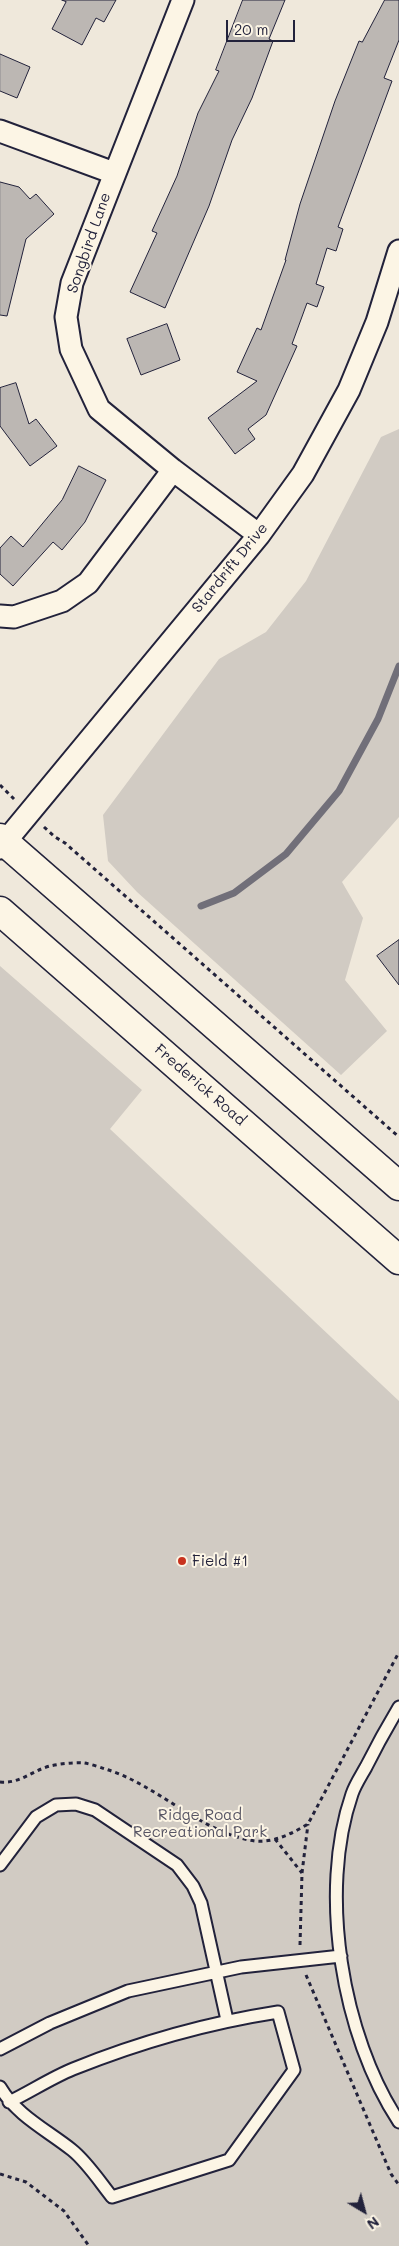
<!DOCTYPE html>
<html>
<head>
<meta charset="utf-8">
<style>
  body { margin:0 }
  #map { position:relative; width:399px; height:2246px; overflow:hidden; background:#efe8db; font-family:Mali,sans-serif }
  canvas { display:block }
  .north { position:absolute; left:339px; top:2186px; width:50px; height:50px; -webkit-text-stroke:4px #fcf5e5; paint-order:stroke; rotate:143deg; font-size:14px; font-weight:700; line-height:20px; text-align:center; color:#22223b }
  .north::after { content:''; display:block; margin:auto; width:18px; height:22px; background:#22223b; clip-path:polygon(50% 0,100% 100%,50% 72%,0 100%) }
  .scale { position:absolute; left:226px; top:20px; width:69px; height:22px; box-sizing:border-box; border:2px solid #22223b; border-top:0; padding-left:6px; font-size:15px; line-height:18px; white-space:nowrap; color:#22223b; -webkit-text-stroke:4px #fcf5e5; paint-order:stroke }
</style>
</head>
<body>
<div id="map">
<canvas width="399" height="2246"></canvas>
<div class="north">N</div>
<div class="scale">20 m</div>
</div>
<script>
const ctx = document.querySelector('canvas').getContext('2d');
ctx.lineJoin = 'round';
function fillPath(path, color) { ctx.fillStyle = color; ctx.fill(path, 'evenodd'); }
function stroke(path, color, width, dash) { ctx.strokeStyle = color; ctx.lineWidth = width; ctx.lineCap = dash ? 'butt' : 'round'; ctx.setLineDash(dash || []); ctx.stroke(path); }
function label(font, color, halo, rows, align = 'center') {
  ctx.font = font + ' Mali,sans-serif'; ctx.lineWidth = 4; ctx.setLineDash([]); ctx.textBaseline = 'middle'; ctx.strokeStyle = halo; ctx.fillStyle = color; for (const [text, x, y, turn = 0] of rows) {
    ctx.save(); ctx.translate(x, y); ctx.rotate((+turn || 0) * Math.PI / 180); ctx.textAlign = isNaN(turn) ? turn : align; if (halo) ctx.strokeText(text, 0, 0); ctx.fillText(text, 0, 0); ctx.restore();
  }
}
const green = new Path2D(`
  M399 429V817L342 882 363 918 345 980 387 1031 341 1075 137 892 108 861 103 815 219 659 266 632 306 581 381 437Z
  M0 966 142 1090 110 1129 399 1401V2246H0Z`);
const stream = new Path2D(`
  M201 906 234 893 286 854 339 791 378 719 399 666`);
const building = new Path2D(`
  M62 0H116L104 22 96 18 82 45 52 29 66 2Z
  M243 0H285L269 39 273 41 252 98 232 140 209 206 165 308 130 292 157 233 152 231 177 176 198 113 219 71 216 70Z
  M385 0H399V40L384 78 392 81 338 227 343 229 336 251 327 248 316 284 324 287 317 307 307 303 292 344 297 346 266 415 248 429 255 439 235 454 208 418 257 381 237 372 257 328 261 330 286 260H285L300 204 335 101 359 41 362 42Z
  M0 54 30 67 17 98 0 91Z
  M0 182 19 187 30 199 36 194 54 214 26 239 7 316 0 315Z
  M167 324 180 360 141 375 127 339Z
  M16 383 29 424 36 419 57 446 30 466 0 426V388Z
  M79 466 106 480 85 522 62 550 53 542 13 586 0 574V548L11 536 23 547 62 500Z
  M399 940V985L377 956Z`);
const path = new Path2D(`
  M0 785 14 799
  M44 827 55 837 65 843 399 1137
  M0 1782C20 1784 31 1771 50 1766 59 1764 74 1762 84 1763 91 1764 99 1767 105 1769 157 1784 202 1834 255 1841 274 1843 293 1833 308 1824L399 1652
  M275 1839 302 1873
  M300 1945 302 1873 308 1824
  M306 1975 391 2174 399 2185
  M0 2174 26 2182 64 2211 89 2246`);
const service = new Path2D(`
  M399 1707C387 1727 376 1747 366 1767 361 1776 355 1785 352 1794 318 1892 342 2036 399 2122
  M0 1865 36 1817 56 1805 76 1804 95 1810 177 1865 193 1886 201 1903 227 2020
  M0 2049 50 2023 128 1991 241 1967 341 1956
  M0 2087C17 2116 47 2130 72 2150 87 2162 100 2182 112 2197L229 2160 294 2070 278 2012C207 2023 140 2042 73 2069 51 2078 30 2092 9 2102`);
const minor = new Path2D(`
  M183 0 72 283 66 317 71 349 99 409 173 470 259 535
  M0 131 114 173
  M0 616 14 617 62 601 88 583 173 470
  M0 848 259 535 303 474 349 390 377 322 399 251`);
const primary = new Path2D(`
  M0 838 399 1186
  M0 911 399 1260`);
const markers = [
  [182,1561,5,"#c8321e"]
];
const streetNames = [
  ["Songbird Lane",89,243,-71],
  ["Stardrift Drive",230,568,-51],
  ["Frederick Road",200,1085,41]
];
const poiNames = [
  ["Field #1",192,1561]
];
const parkNames = [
  ["Ridge Road",200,1815],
  ["Recreational Park",200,1832]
];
fillPath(green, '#d1cbc3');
stroke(stream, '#716f79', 7);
fillPath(building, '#bcb7b3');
stroke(building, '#22223b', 1);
stroke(service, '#22223b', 15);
stroke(minor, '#22223b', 25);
stroke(primary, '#22223b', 31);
stroke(path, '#22223b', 3, [4, 4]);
stroke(service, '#fcf5e5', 11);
stroke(minor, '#fcf5e5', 21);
stroke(primary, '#fcf5e5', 28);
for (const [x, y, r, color] of markers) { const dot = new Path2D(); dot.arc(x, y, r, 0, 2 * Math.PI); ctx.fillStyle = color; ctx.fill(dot); stroke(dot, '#fcf5e5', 2); }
label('15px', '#22223b', '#fcf5e5', streetNames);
label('15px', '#22223b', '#fcf5e5', poiNames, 'left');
label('15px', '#575564', '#fcf5e5', parkNames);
</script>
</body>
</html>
